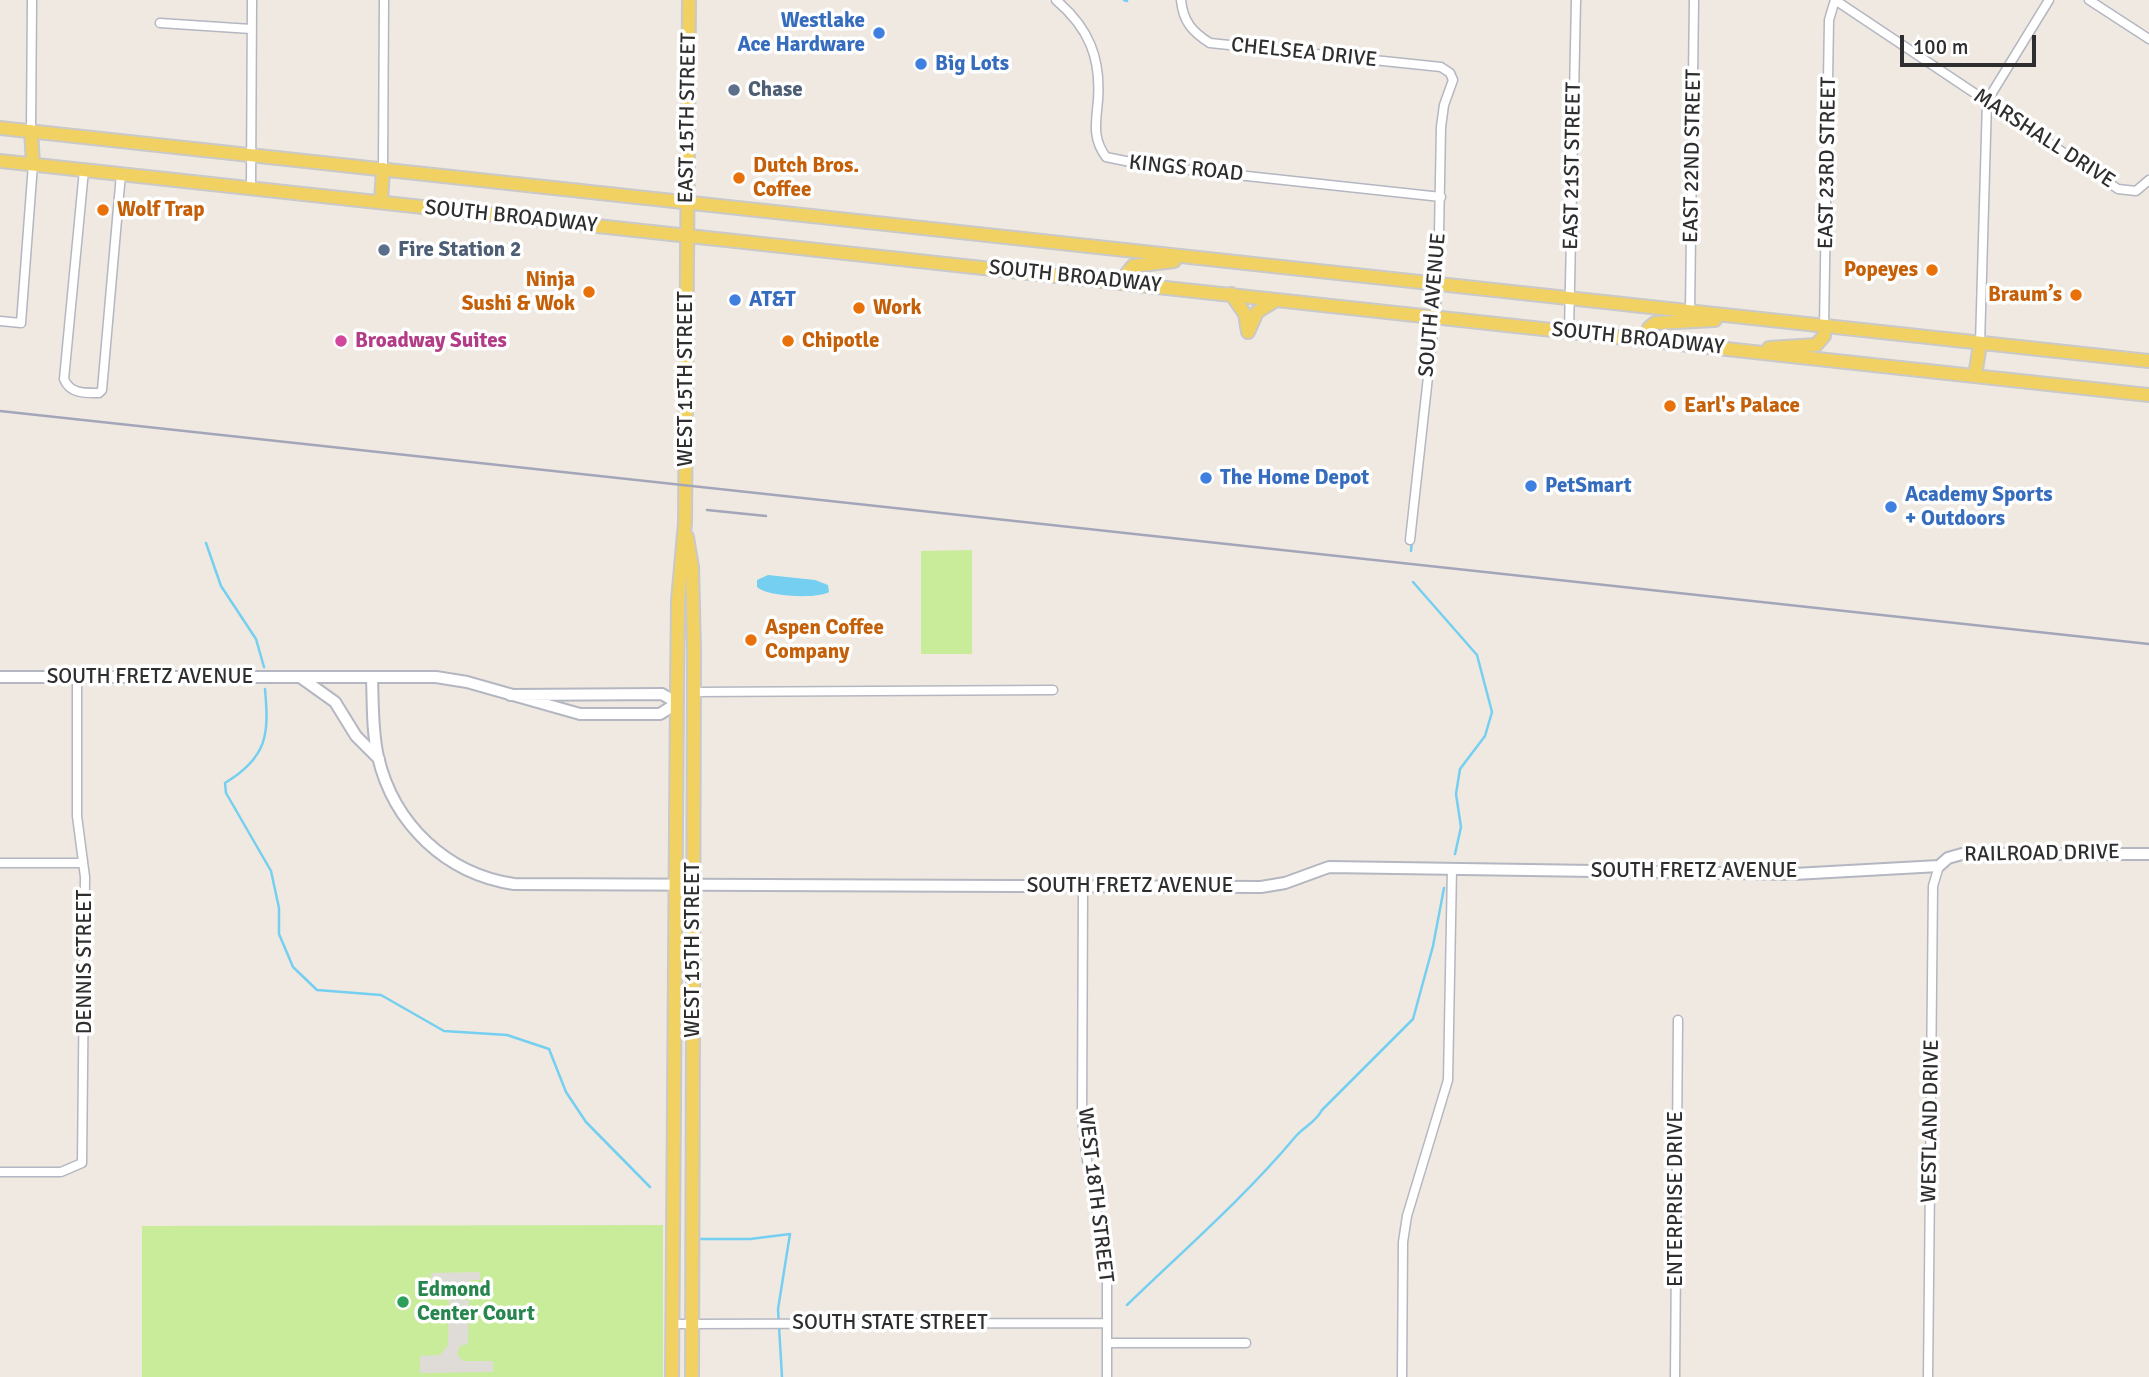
<!DOCTYPE html>
<html>
<head>
<meta charset="utf-8">
<style>
  body { margin:0 }
  #map { position:relative; width:2149px; height:1377px; overflow:hidden; background:#efe9e1; font-family:Signika,sans-serif }
  canvas { display:block }
  .scale { position:absolute; left:1900px; top:35px; width:136px; height:32px; box-sizing:border-box; border:4px solid #2e2e2e; border-top:0; padding-left:9px; font-size:21px; line-height:24px; white-space:nowrap; color:#2e2e2e; -webkit-text-stroke:5px #fff; paint-order:stroke }
</style>
</head>
<body>
<div id="map">
<canvas width="2149" height="1377"></canvas>
<div class="scale">100 m</div>
</div>
<script>
const ctx = document.querySelector('canvas').getContext('2d');
ctx.lineJoin = 'round';
function fillPath(path, color) { ctx.fillStyle = color; ctx.fill(path, 'evenodd'); }
function stroke(path, color, width, dash) { ctx.strokeStyle = color; ctx.lineWidth = width; ctx.lineCap = dash ? 'butt' : 'round'; ctx.setLineDash(dash || []); ctx.stroke(path); }
function label(font, color, halo, rows, align = 'center') {
  ctx.font = font + ' Signika,sans-serif'; ctx.lineWidth = 7; ctx.setLineDash([]); ctx.textBaseline = 'middle'; ctx.strokeStyle = halo; ctx.fillStyle = color; for (const [text, x, y, turn = 0] of rows) {
    ctx.save(); ctx.translate(x, y); ctx.rotate((+turn || 0) * Math.PI / 180); ctx.textAlign = isNaN(turn) ? turn : align; if (halo) ctx.strokeText(text, 0, 0); ctx.fillText(text, 0, 0); ctx.restore();
  }
}
const pitch = new Path2D(`
  M972 550V654H921V551Z
  M663 1225V1377H142V1226Z`);
const plaza = new Path2D(`
  M480 1272V1280H471L461 1289V1300H469L468 1344 460 1346 457 1354 463 1361H493V1372L420 1373V1356L440 1355 448 1345 449 1296 443 1287 431 1284V1273Z`);
const water = new Path2D(`
  M768 575 815 580 828 585 829 592C818 599 767 597 757 587V580Z`);
const stream = new Path2D(`
  M1124 0 1127 1
  M206 543 221 586 256 639 264 667
  M1411 551 1412 540
  M1413 582 1477 655 1492 712 1485 736 1460 769 1456 794 1461 827 1455 854
  M265 689C269 734 268 757 225 783L226 793 271 871 279 908V934L293 967 317 990 381 995 444 1031 507 1035 549 1049 566 1092 586 1122 650 1187
  M700 1239H750L790 1234 778 1309 782 1377
  M1127 1305C1184 1250 1245 1197 1296 1136 1305 1126 1316 1122 1322 1110L1413 1019 1433 946 1444 888`);
const street = new Path2D(`
  M1056 0C1089 28 1101 58 1098 100 1096 123 1092 138 1106 157L1145 165 1441 197
  M1181 0C1183 21 1192 32 1210 43L1441 67 1450 73 1453 80 1444 105 1441 127 1438 286 1410 540
  M1835 0 2118 189 2136 191 2149 180
  M2089 0 2149 39
  M160 23 251 29
  M31 131 32 0
  M383 169 384 0
  M84 170 64 379C70 394 85 393 99 393L102 390 121 174
  M251 188 252 0
  M1690 312 1694 0
  M0 321 21 323 33 164
  M1824 327 1829 20 1835 0
  M1569 332 1576 0
  M1980 344 1987 101 2049 0
  M694 692 1053 690
  M0 863H83
  M1083 887 1082 1118 1087 1160 1107 1267V1377
  M0 1172H61L82 1163 85 877 77 816V677
  M673 1324 1107 1323
  M1107 1343H1246
  M1402 1377 1403 1242 1407 1216 1448 1080 1452 868
  M1675 1377 1678 1020
  M1928 1377 1933 886 1939 866`);
const secondary = new Path2D(`
  M0 677H436L467 682 580 714H660L677 703 662 694 510 695
  M300 677 335 702 356 736 379 759
  M372 677C373 703 372 731 378 757 394 824 446 874 514 884L1261 887 1285 883 1329 867 1794 874 1939 866 1948 858 1962 854H2149`);
const primary = new Path2D(`
  M0 128 2149 361
  M31 131 33 164
  M0 161 2149 395
  M381 202 383 169
  M1120 282 1133 266 1174 261
  M1231 294 1245 314 1248 332
  M1248 332 1257 312 1276 300
  M1648 340 1649 328 1655 323 1715 320
  M1769 348 1816 345 1824 336V327
  M1975 376 1980 344
  M687 537 692 567 694 650 692 1377
  M672 1377 677 687 678 600 685 523 689 0`);
const rail = new Path2D(`
  M0 411 2149 644
  M707 510 766 516`);
const markers = [
  [879,33,7,"#3f7fe0"],
  [921,64,7,"#3f7fe0"],
  [734,90,7,"#5c6f8a"],
  [739,178,7,"#e8710a"],
  [103,210,7,"#e8710a"],
  [384,250,7,"#5c6f8a"],
  [1932,270,7,"#e8710a"],
  [589,292,7,"#e8710a"],
  [2076,295,7,"#e8710a"],
  [735,300,7,"#3f7fe0"],
  [859,308,7,"#e8710a"],
  [341,341,7,"#d1479c"],
  [788,341,7,"#e8710a"],
  [1670,406,7,"#e8710a"],
  [1206,478,7,"#3f7fe0"],
  [1531,486,7,"#3f7fe0"],
  [1891,507,7,"#3f7fe0"],
  [751,640,7,"#e8710a"],
  [403,1302,7,"#2e9e5b"]
];
const shopNames = [
  ["Westlake",865,21,"right"],
  ["Ace Hardware",865,45,"right"],
  ["Big Lots",935,64],
  ["AT&T",749,300],
  ["The Home Depot",1220,478],
  ["PetSmart",1545,486],
  ["Academy Sports",1905,495],
  ["+ Outdoors",1905,519]
];
const streetNames = [
  ["CHELSEA DRIVE",1304,53,6],
  ["EAST 15TH STREET",688,118,-89],
  ["MARSHALL DRIVE",2044,139,33],
  ["EAST 22ND STREET",1693,156,-89],
  ["EAST 23RD STREET",1828,163,-89],
  ["EAST 21ST STREET",1573,166,-89],
  ["KINGS ROAD",1186,169,6],
  ["SOUTH BROADWAY",511,217,6],
  ["SOUTH BROADWAY",1075,277,6],
  ["SOUTH AVENUE",1433,305,-85],
  ["SOUTH BROADWAY",1638,339,6],
  ["WEST 15TH STREET",686,379,-90],
  ["SOUTH FRETZ AVENUE",150,677],
  ["RAILROAD DRIVE",2042,854,-1],
  ["SOUTH FRETZ AVENUE",1694,871],
  ["SOUTH FRETZ AVENUE",1130,886],
  ["WEST 15TH STREET",693,950,-90],
  ["DENNIS STREET",85,962,-90],
  ["WESTLAND DRIVE",1931,1121,-89],
  ["WEST 18TH STREET",1095,1195,83],
  ["ENTERPRISE DRIVE",1676,1199,-90],
  ["SOUTH STATE STREET",890,1323]
];
const serviceNames = [
  ["Chase",748,90],
  ["Fire Station 2",398,250]
];
const foodNames = [
  ["Dutch Bros.",753,166],
  ["Coffee",753,190],
  ["Wolf Trap",117,210],
  ["Popeyes",1918,270,"right"],
  ["Ninja",575,280,"right"],
  ["Sushi & Wok",575,304,"right"],
  ["Braum’s",2062,295,"right"],
  ["Work",873,308],
  ["Chipotle",802,341],
  ["Earl's Palace",1684,406],
  ["Aspen Coffee",765,628],
  ["Company",765,652]
];
const hotelNames = [
  ["Broadway Suites",355,341]
];
const leisureNames = [
  ["Edmond",417,1290],
  ["Center Court",417,1314]
];
fillPath(pitch, '#c9ec9a');
fillPath(plaza, '#dfdcd8');
fillPath(water, '#75cff0');
stroke(stream, '#75cff0', 2.5);
stroke(street, '#b4b7c1', 11);
stroke(secondary, '#b4b7c1', 14);
stroke(primary, '#c9c9c9', 16);
stroke(street, '#fff', 8);
stroke(secondary, '#fff', 10);
stroke(primary, '#f2d163', 12);
stroke(rail, '#a3a6b8', 2.5);
for (const [x, y, r, color] of markers) { const dot = new Path2D(); dot.arc(x, y, r, 0, 2 * Math.PI); ctx.fillStyle = color; ctx.fill(dot); stroke(dot, '#fff', 2.5); }
label('bold 21px', '#366cbe', '#fff', shopNames, 'left');
label('21px', '#2e2e2e', '#fff', streetNames);
label('bold 21px', '#4e5e75', '#fff', serviceNames, 'left');
label('bold 21px', '#c56008', '#fff', foodNames, 'left');
label('bold 21px', '#b23c85', '#fff', hotelNames, 'left');
label('bold 21px', '#27864d', '#fff', leisureNames, 'left');
</script>
</body>
</html>
